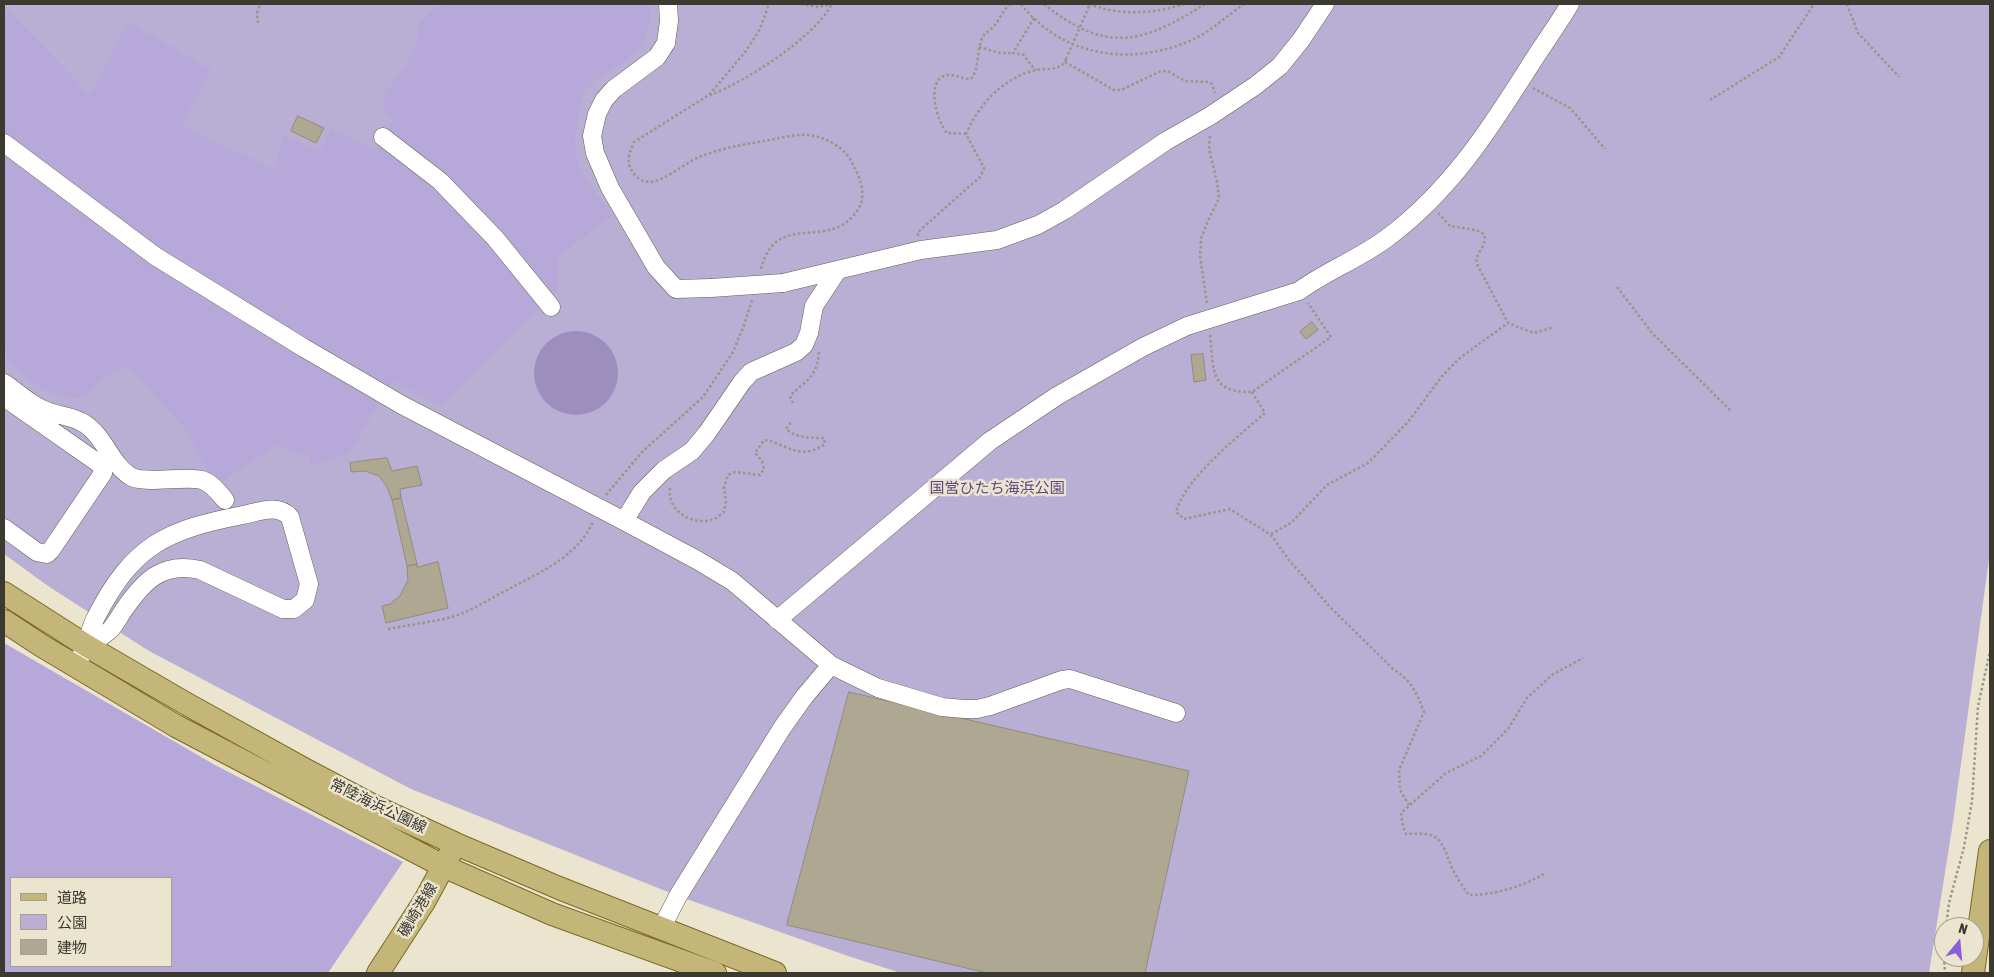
<!DOCTYPE html>
<html>
<head>
<meta charset="utf-8">
<style>
  body { margin:0 }
  #map { position:relative; width:1994px; height:977px; overflow:hidden; background:#ebe5cf; font-family:"Asap Condensed","Noto Sans JP",sans-serif }
  canvas { display:block }
  .frame { position:absolute; inset:0; border:5px solid #3b3930; pointer-events:none }
  .legend { position:absolute; left:10px; top:877px; width:162px; height:90px; box-sizing:border-box; background:#ebe5cf; border:1px solid #a5a08f; margin:0; padding:6px 9px; list-style:none; font-size:15px; color:#3b3930 }
  .legend li { display:flex; align-items:center; gap:10px; height:25px }
  .legend b { width:25px; border:1px solid #a5a08f }
  .north { position:absolute; left:1934px; top:917px; width:50px; height:50px; box-sizing:border-box; background:#ebe5cf; border:1px solid #a5a08f; border-radius:50%; rotate:17deg; font-size:14px; font-weight:700; line-height:20px; text-align:center; color:#3b3930 }
  .north::after { content:''; display:block; margin:auto; width:18px; height:22px; background:#8c5ed8; clip-path:polygon(50% 0,100% 100%,50% 72%,0 100%) }
</style>
</head>
<body>
<div id="map">
<canvas width="1994" height="977"></canvas>
<div class="frame"></div>
<ul class="legend">
<li><b style="height:6px;background:#c4b679"></b>道路</li>
<li><b style="height:14px;background:#b9aed4"></b>公園</li>
<li><b style="height:14px;background:#aea893"></b>建物</li>
</ul>
<div class="north">N</div>
</div>
<script>
const ctx = document.querySelector('canvas').getContext('2d');
ctx.lineJoin = 'round';
function fillPath(path, color) { ctx.fillStyle = color; ctx.fill(path, 'evenodd'); }
function stroke(path, color, width, dash) { ctx.strokeStyle = color; ctx.lineWidth = width; ctx.lineCap = dash ? 'butt' : 'round'; ctx.setLineDash(dash || []); ctx.stroke(path); }
function label(font, color, halo, rows, align = 'center') {
  ctx.font = font + ' "Asap Condensed","Noto Sans JP",sans-serif'; ctx.lineWidth = 5; ctx.setLineDash([]); ctx.textBaseline = 'middle'; ctx.strokeStyle = halo; ctx.fillStyle = color; for (const [text, x, y, turn = 0] of rows) {
    ctx.save(); ctx.translate(x, y); ctx.rotate((+turn || 0) * Math.PI / 180); ctx.textAlign = isNaN(turn) ? turn : align; if (halo) ctx.strokeText(text, 0, 0); ctx.fillText(text, 0, 0); ctx.restore();
  }
}
const green = new Path2D(`
  M4 4H1990V552L1953 822 1929 973H901L848 956 678 896 411 789 149 651 48 586 4 554Z`);
const forest = new Path2D(`
  M447 4H650C654 59 613 60 585 91 580 97 579 110 578 117 577 127 574 138 575 148 576 172 599 196 613 214L558 257V291L441 406 393 381 348 454 312 466 308 456 276 444 224 481 209 475 187 431 129 367C118 370 107 375 98 383 94 387 90 394 84 396 61 404 28 382 12 365 8 361 6 353 4 348V12L8 10 90 95 127 22 211 69 182 125 274 170 283 136 321 151 331 128 375 150 393 120 383 107 388 89 407 64 417 41 419 23 436 8Z
  M4 643 215 765 403 862 328 973H4ZM11 878H171V966H11Z`);
const water = new Path2D(`
  M534 373a42 42 0 1 1 84 0a42 42 0 1 1-84 0Z`);
const building = new Path2D(`
  M298 116 324 128 316 143 291 131Z
  M1312 322 1318 330 1306 339 1300 332Z
  M1203 354 1206 380 1194 382 1191 355Z
  M387 458 392 471 417 466 422 485 400 489 401 498 392 500 387 487 379 476 365 471 351 472 350 463Z
  M401 498 417 564 407 566 392 500Z
  M438 562 448 608 386 623 382 606 390 604 400 596 408 580 407 566 417 564V567Z
  M849 692 1189 771 1145 973H987L787 925Z`);
const path = new Path2D(`
  M801 4 819 7 831 4
  M1021 4C1063 58 1133 67 1194 39 1211 31 1228 15 1244 4
  M1044 4C1106 54 1142 44 1205 4
  M1089 4C1120 16 1153 14 1184 4
  M1847 4 1858 33 1899 77
  M1034 18 1013 53 1024 55 1030 64 1036 70
  M258 23 257 13 260 4
  M979 47 1000 53H1013
  M1065 62 1114 90H1121L1161 71H1168L1185 81 1209 82 1212 84 1215 93
  M1533 88 1570 108 1605 149
  M710 95C745 82 814 38 832 4
  M1710 100 1779 57 1814 4
  M966 134 947 133C937 122 926 82 944 76 954 72 962 80 971 79 979 69 977 52 981 41 983 33 989 32 994 26 1000 19 1003 10 1010 4
  M1438 213 1450 226 1476 230 1484 234C1488 247 1474 252 1477 264L1508 323 1534 333 1554 327
  M918 236V232L980 177 984 168 966 134C978 106 1001 80 1032 71 1043 67 1061 73 1066 59
  M761 269C775 214 819 246 849 220 855 215 862 206 862 198 864 183 856 171 850 159 842 146 823 136 808 135 797 134 785 137 775 139 748 144 722 147 697 158 684 164 664 181 650 182 645 182 639 180 636 176 625 165 628 155 634 142L709 95 746 51 760 29 769 4
  M1617 287 1653 334 1731 411
  M1207 303 1200 257 1201 239 1207 223 1219 198 1217 182 1209 149 1210 134
  M1210 335C1214 370 1209 393 1252 392L1331 337 1308 303
  M1252 392 1265 413C1239 436 1185 478 1176 512L1184 519 1230 509 1271 535 1289 560 1330 607 1393 669C1411 680 1417 693 1424 712L1399 770 1400 790 1409 805
  M793 403 790 396C807 379 817 378 819 352
  M670 488C666 511 694 527 714 519 717 518 721 514 724 512L726 501 724 487 728 475 735 472 760 475 764 469 762 461 755 453 764 440C787 443 799 462 825 444L824 438C811 438 796 438 786 429L791 422
  M606 495 642 452 703 397 733 352 744 325 752 300
  M1271 534 1291 523 1327 485 1368 463 1408 422 1443 375 1461 357 1508 323
  M388 629C409 625 431 622 452 617 472 611 489 599 507 590 540 572 576 558 593 522
  M1544 874C1521 887 1494 895 1469 895 1463 887 1456 877 1452 868 1440 838 1441 832 1406 834L1403 827 1401 813 1446 773 1481 756 1508 729 1527 698 1552 675 1583 658
  M1946 927 1949 903 1964 847 1972 801 1978 706 1990 651
  M1944 957 1945 973`);
const minor = new Path2D(`
  M668 4 669 21 666 43 657 57 614 89 604 100 597 114 592 136 595 153 610 188 656 267 676 289 711 288
  M383 137 440 181 466 208 495 238 551 307
  M4 143 155 256 304 348 402 405 624 521 697 560 732 581 831 665 878 688 942 707 964 709H977L990 706 1062 680 1070 679 1176 713
  M783 283 921 250 997 240 1038 225 1065 210 1166 141 1210 116 1255 86 1280 66 1301 40 1325 4
  M4 383C16 391 28 403 42 409 55 416 72 415 85 424 105 437 110 463 130 476 143 485 185 475 202 480 212 483 219 493 225 500
  M4 397 101 465 103 473 51 550 47 554 37 552 4 528
  M624 521 642 492 664 470 692 451 707 433 742 382 751 372 796 352 804 345 809 333 814 306 837 271
  M777 620 990 441 1057 396 1143 347 1187 326 1299 291C1326 271 1359 259 1387 238 1449 192 1488 132 1529 67 1542 46 1557 26 1570 4
  M81 656C89 643 89 630 96 617 133 545 166 530 243 515 258 512 278 503 290 517L309 584 305 600 294 609H283L200 570C161 561 143 582 123 611 119 617 115 625 110 630 103 636 95 641 87 646
  M661 929 678 896 782 728 804 697 831 665`);
const major = new Path2D(`
  M4 593 87 646 185 703 304 769 378 808 456 844 559 888 775 973
  M4 621 42 646 176 726 443 866 552 914 715 973
  M378 973 424 902 450 854
  M1973 973 1990 851`);
const pathBridge = new Path2D(`
  M1066 59 1090 4`);
const minorBridge = new Path2D(`
  M711 288 783 283`);
const parkNames = [
  ["国営ひたち海浜公園",997,488]
];
const streetNames = [
  ["常陸海浜公園線",378,806,26],
  ["磯崎港線",418,910,-59]
];
fillPath(green, '#b9aed4');
fillPath(forest, '#b6a8d9');
fillPath(water, '#9c8fbe');
fillPath(building, '#aea893');
stroke(building, '#928c78', 1);
stroke(minor, '#65604d', 19);
stroke(major, '#7b6a26', 24);
stroke(path, '#9a9686', 2.5, [2.5, 2.5]);
stroke(minor, '#fff', 18);
stroke(major, '#c4b679', 22);
stroke(minorBridge, '#65604d', 19, []);
stroke(pathBridge, '#9a9686', 2.5, [2.5, 2.5]);
stroke(minorBridge, '#fff', 18);
label('15px', '#5b4684', '#ebe5cf', parkNames);
label('15px', '#3b3930', '#ebe5cf', streetNames);
</script>
</body>
</html>
